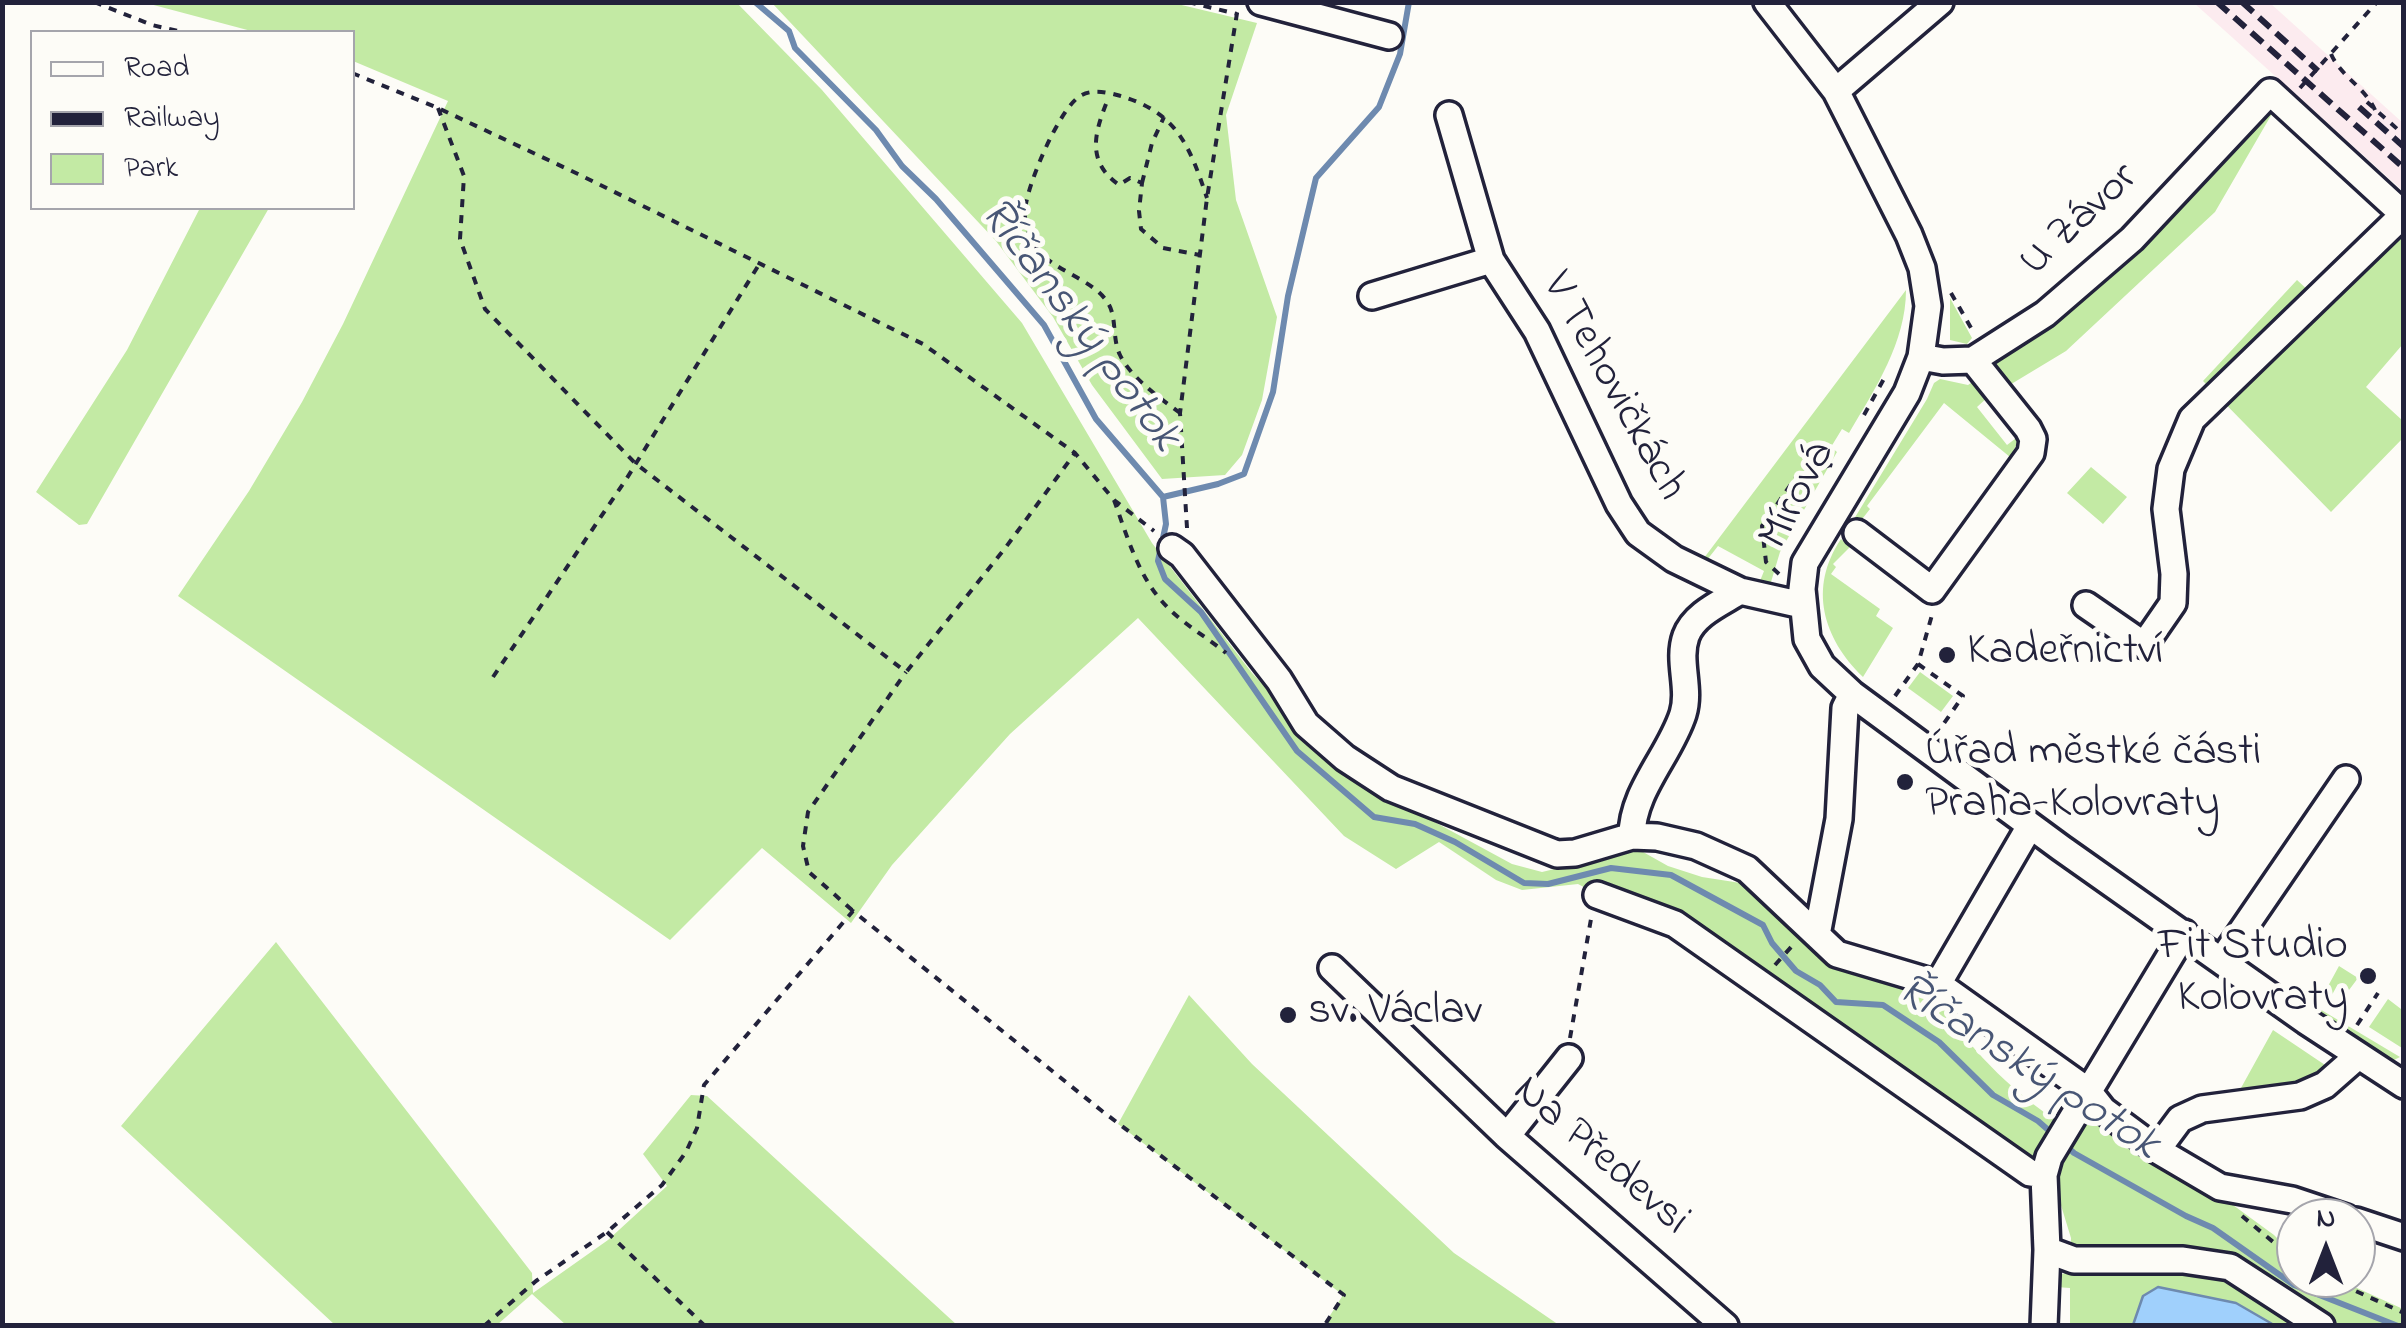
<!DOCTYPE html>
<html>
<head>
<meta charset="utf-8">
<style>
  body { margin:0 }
  #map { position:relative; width:2406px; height:1328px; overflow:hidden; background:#fdfcf7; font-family:"Indie Flower",sans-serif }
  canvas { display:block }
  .frame { position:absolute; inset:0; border:5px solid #22223b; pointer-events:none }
  .legend { position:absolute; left:30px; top:30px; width:325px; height:180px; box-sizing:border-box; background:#fdfcf7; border:2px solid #a5a5ac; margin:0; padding:12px 18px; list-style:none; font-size:30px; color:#22223b }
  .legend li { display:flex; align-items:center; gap:20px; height:50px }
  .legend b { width:50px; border:2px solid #a5a5ac }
  .north { position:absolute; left:2276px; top:1198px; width:100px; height:100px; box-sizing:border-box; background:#fdfcf7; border:2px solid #a5a5ac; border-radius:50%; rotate:0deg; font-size:28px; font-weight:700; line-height:40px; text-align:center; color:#22223b }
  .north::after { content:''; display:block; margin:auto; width:35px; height:45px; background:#22223b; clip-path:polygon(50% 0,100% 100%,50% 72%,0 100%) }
</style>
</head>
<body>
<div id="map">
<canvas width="2406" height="1328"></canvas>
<div class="frame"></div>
<ul class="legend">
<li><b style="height:12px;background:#fdfcf7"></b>Road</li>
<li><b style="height:12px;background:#22223b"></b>Railway</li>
<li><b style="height:28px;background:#c3eaa4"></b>Park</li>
</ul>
<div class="north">N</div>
</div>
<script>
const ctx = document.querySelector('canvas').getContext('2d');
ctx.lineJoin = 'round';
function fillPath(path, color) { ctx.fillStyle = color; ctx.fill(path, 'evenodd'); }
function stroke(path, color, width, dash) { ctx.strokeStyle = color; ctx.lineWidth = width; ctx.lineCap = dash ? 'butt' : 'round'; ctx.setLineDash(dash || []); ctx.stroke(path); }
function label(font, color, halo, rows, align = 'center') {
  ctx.font = font + ' "Indie Flower",sans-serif'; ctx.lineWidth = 10; ctx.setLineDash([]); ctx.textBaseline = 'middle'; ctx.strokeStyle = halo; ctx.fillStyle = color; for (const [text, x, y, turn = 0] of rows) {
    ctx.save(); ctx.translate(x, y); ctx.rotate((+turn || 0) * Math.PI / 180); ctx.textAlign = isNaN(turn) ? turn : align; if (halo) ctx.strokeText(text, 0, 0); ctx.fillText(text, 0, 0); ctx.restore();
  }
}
const built = new Path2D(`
  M2194 3H2270L2403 123V191Z`);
const green = new Path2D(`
  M1169 2 1257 23 1226 115 1236 200 1277 317 1262 400 1242 455 1225 475 1162 479 1092 385 1053 317 996 241 772 3Z
  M146 3H737L822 90 1022 323 1152 543 1252 673 1348 775 1512 864 1542 872 1563 867 1575 853 1636 848 1668 866 1702 877 1747 884 1817 935 1938 984C1941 994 1944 1006 1949 1014 1971 1052 2021 1098 2057 1121L2030 1173 1760 981 1578 884 1522 890 1496 880 1439 842 1396 869 1344 836 1138 618 1010 734 892 865 851 923 762 848 670 940 178 596 249 491 302 402 343 324 448 101 353 61 352 32H255Z
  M2273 112 2215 212 2066 351 2008 386 1994 370 1995 358 2075 305 2137 253 2256 125Z
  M200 208H269L87 524 79 525 36 492 127 350Z
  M2386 216 2403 232V344L2366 387 2403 421V438L2331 512 2203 381 2297 280 2310 292Z
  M1906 290C1906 342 1875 389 1849 433L1842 429 1831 447 1837 452 1780 552 1771 582 1758 586 1764 571 1718 546 1707 560 1704 558Z
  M1950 298 1972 338 1967 344 1950 340Z
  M1984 374 1988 397 1977 407 2007 445 2028 429 2032 447 2017 444 2013 451 2025 460 2021 466 1944 403 1867 506 1870 509 1859 523 1854 519 1927 399 1934 383 1940 379 1968 385Z
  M2091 467 2127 497 2103 524 2067 493Z
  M1841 539 1850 547 1833 564 1836 567 1831 574 1880 609 1876 616 1893 628 1863 677C1823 638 1808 588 1841 539Z
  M1920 672 1953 696 1941 712 1908 688Z
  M276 942 532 1273 533 1293 608 1240 667 1186 643 1154 691 1095 707 1096 957 1325H566L532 1294 497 1325H335L121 1126Z
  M2339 966 2358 978 2349 990 2338 984 2328 1002 2321 999Z
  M1189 995 1252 1064 1454 1253 1559 1325H1324L1343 1295 1118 1124Z
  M2388 999 2401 1009 2403 1007 2402 1048 2369 1027Z
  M2318 1008 2400 1057 2392 1061 2313 1009Z
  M2273 1030 2331 1069 2295 1089 2236 1097Z
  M2103 1110 2274 1235 2296 1257V1278H2335L2403 1309V1325H2274L2236 1303 2143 1296 2133 1325H2070V1288L2056 1287 2058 1276 2070 1271 2071 1238 2056 1189 2057 1171 2082 1128Z`);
const water = new Path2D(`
  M2158 1287 2236 1303 2274 1325H2133L2143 1296Z`);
const stream = new Path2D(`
  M755 2 789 31 795 48 876 130 902 166 936 199 1044 325 1096 419 1163 497 1166 524 1158 561 1165 579 1201 612 1297 751 1374 817 1415 824 1455 842 1524 883 1548 884 1611 868 1671 875 1763 925 1772 943 1796 971 1820 985 1836 1002 1883 1005 1939 1042 1993 1095 2038 1121 2054 1135
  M1163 497 1218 484 1244 474 1273 392 1288 296 1316 178 1379 107 1400 54 1409 2
  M2063 1143 2074 1153 2186 1216 2213 1228 2294 1285 2398 1326`);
const path = new Path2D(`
  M94 2 152 25 182 32
  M1188 2 1237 14
  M2331 54C2341 77 2365 87 2375 110
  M352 73 438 108 578 174 923 344 1075 453 1114 500 1154 531
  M2300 88 2377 2
  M2367 102 2404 135
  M1106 104C1094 135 1087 162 1119 185L1130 178 1142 183 1139 211 1141 229 1163 248 1200 255
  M438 108 464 176 460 239 485 309 635 463 906 672
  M1142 183 1152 143 1164 117
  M1951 293 1974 333
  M1180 413C1160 398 1131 378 1120 355 1112 339 1117 317 1108 303 1091 276 1047 271 1032 241 1028 232 1024 220 1025 211 1026 187 1059 109 1080 96 1091 89 1106 92 1117 95 1176 111 1189 144 1207 198
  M1864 415 1886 375
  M1114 500C1126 533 1137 572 1160 599 1178 621 1204 635 1226 653
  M1187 528 1180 413 1207 198 1238 7
  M1779 574 1766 562 1762 526 1796 477 1830 465 1834 466
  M1918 664 1963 696 1940 729
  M907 671 1006 547 1075 453
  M493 677 627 478 760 263
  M1895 696 1918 664 1932 615
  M852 910 809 872 803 846 808 812 906 672
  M1775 965 1792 946
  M2357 1025 2378 993
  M1570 1038 1591 919
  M2242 1216 2296 1261
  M607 1232 705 1326
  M2327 1278 2404 1313
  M484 1326 536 1281 607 1232 662 1185 686 1152 697 1128 704 1085 853 911 1102 1111 1344 1295 1324 1326`);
const minor = new Path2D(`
  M1261 2 1389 36
  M1767 2 1836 91 1909 235 1922 268 1928 306 1921 357 1907 393 1805 563 1802 589 1807 639 1822 666 1852 694 2061 848 2306 1021 2404 1085
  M1836 91 1940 2
  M1449 115 1491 260 1537 331 1619 504 1638 533 1674 559 1740 591 1802 605
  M1372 296 1491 260
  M1921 357 1943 361 1973 360 2045 314 2132 239 2270 92 2404 215
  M1857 533 1932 590 2031 453 2033 439 2028 429 1973 360
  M1172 548 1182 555 1279 680 1306 724 1345 758 1391 788 1557 854 1575 853 1632 836 1657 837 1696 846 1747 869 1837 954 1938 984 2088 1091 2103 1110 2157 1150 2220 1187 2292 1200 2346 1218
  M2086 605 2144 645 2173 603 2174 574 2166 509 2171 469 2192 419 2403 215
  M1632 836C1632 791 1670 755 1683 714 1691 688 1677 661 1686 636 1694 614 1721 603 1740 591
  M1597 895 1675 924 2030 1173 2044 1175
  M1817 935 1839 819 1845 708 1852 694
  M2222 960 2346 779
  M1332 968 1507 1136 1725 1326
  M1938 984 2030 826
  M1507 1136 1569 1058
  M2157 1150 2180 1119 2202 1109 2300 1096 2325 1085 2358 1056
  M2356 1221 2404 1237
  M2047 1250 2074 1260H2183L2230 1267 2321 1326
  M2044 1326 2047 1250 2044 1175 2049 1157 2184 933`);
const rail = new Path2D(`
  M2217 2 2404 168
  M2242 2 2318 71
  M2359 107 2404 147`);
const markers = [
  [1947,655,10,"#22223b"],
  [1905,782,10,"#22223b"],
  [2368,976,10,"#22223b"],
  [1288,1015,10,"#22223b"]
];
const streetNames = [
  ["U Závor",2081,222,-43],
  ["V Tehovičkách",1611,388,61],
  ["Mírová",1800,497,-63],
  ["Na Předevsi",1599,1158,41]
];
const poiNames = [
  ["Kadeřnictví",1967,655],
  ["Úřad městké části",1925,756],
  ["Praha-Kolovraty",1925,808],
  ["Fit Studio",2348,950,"right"],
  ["Kolovraty",2348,1002,"right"],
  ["sv. Václav",1308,1015]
];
const waterNames = [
  ["Říčanský potok",1077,327,53],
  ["Říčanský potok",2026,1070,33]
];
fillPath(built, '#fcebef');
fillPath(green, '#c3eaa4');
fillPath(water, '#a0d0fc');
stroke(water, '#6e8aaf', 2.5);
stroke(stream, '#6e8aaf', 6);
stroke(minor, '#22223b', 32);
stroke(path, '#22223b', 4, [8, 8]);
stroke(minor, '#fdfcf7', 25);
stroke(rail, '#22223b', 6, [15, 8]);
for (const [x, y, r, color] of markers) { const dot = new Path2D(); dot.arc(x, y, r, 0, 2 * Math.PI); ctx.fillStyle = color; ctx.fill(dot); stroke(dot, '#fdfcf7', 4); }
label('45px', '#22223b', '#fdfcf7', streetNames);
label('45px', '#22223b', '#fdfcf7', poiNames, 'left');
label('italic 48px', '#485675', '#fdfcf7', waterNames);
</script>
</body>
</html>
